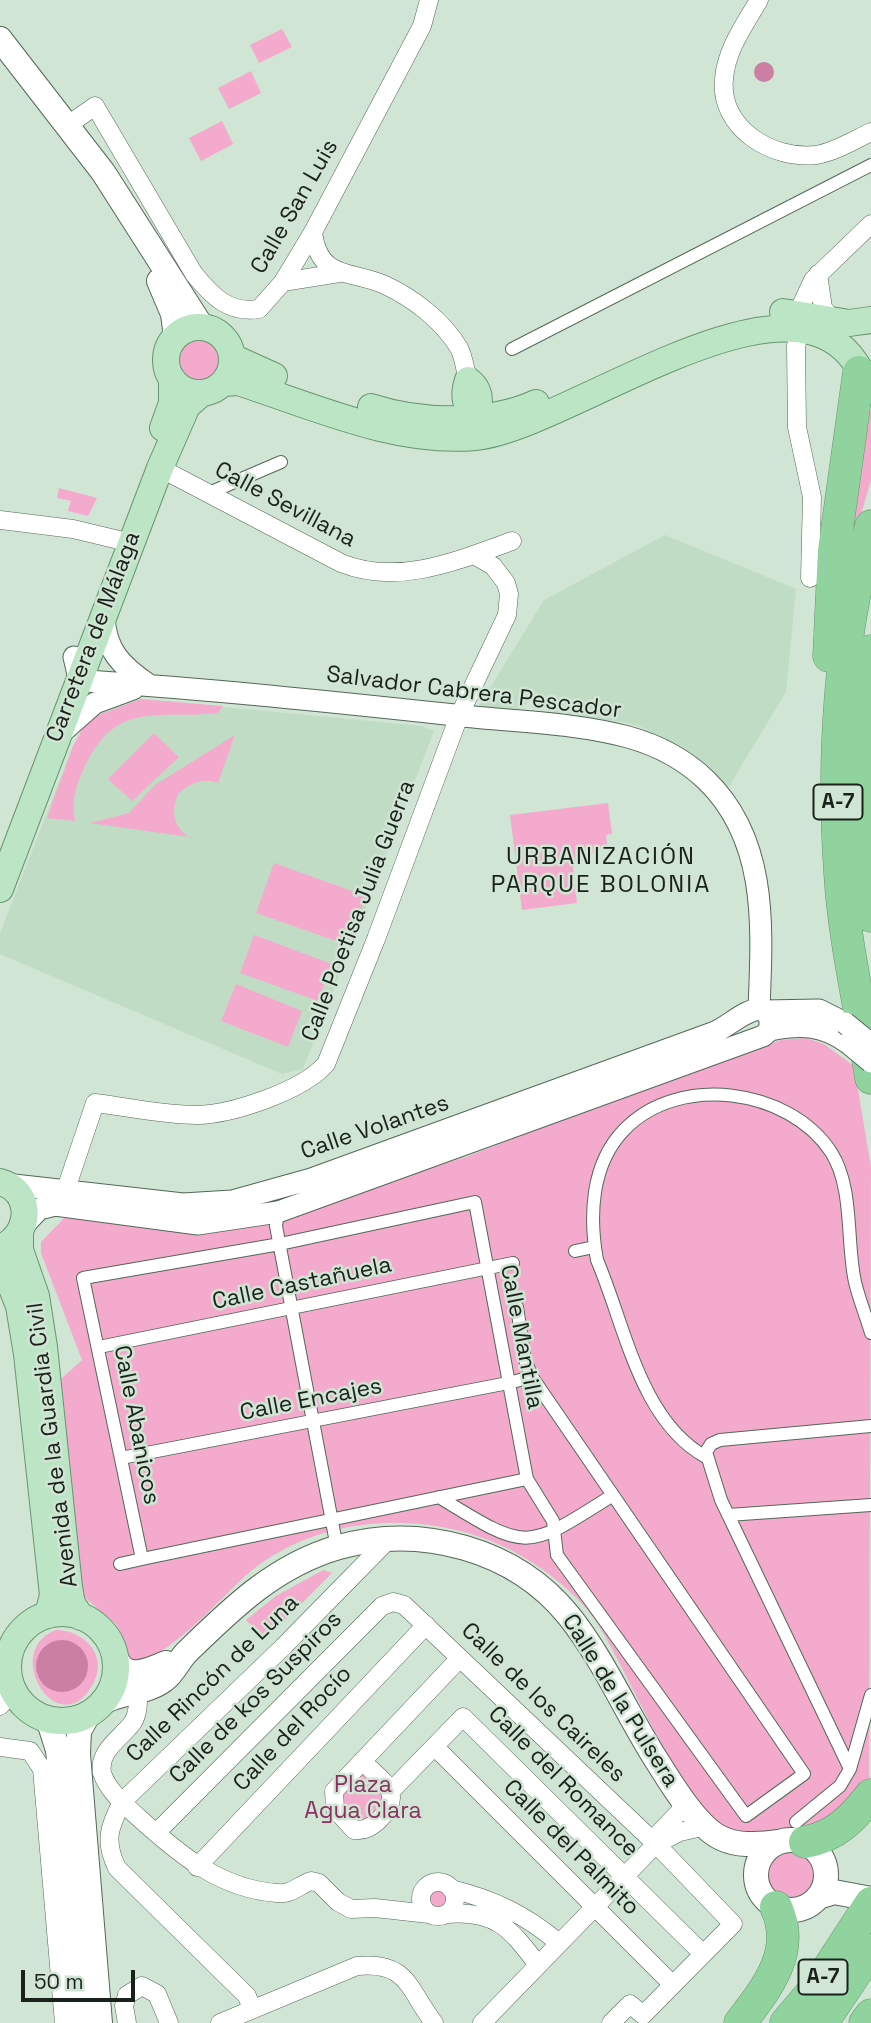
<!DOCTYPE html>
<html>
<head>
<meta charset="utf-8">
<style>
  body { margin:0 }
  #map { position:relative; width:871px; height:2023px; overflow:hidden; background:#d0e5d3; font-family:"Space Grotesk",sans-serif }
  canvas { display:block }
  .scale { position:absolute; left:21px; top:1970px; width:114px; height:32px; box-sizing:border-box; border:4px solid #1a211b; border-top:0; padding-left:9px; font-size:21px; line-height:24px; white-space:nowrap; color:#1a211b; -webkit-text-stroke:5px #d0e5d3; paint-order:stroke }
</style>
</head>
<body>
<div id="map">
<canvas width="871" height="2023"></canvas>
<div class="scale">50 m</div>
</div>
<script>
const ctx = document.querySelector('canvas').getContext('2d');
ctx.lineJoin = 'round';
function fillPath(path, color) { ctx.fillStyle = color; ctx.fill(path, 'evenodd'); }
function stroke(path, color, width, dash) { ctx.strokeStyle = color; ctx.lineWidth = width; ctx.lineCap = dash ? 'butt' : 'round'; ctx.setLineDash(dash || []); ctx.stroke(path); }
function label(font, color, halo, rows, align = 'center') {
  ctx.font = font + ' "Space Grotesk",sans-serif'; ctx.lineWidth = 5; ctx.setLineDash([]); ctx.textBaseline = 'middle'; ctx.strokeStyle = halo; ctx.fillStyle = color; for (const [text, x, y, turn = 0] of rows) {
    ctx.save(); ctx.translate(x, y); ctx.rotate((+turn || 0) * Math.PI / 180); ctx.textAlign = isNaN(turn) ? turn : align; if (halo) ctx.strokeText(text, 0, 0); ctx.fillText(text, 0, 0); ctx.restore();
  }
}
const built = new Path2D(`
  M665 535 796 589 786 692 728 788 695 756 644 728 623 722 552 714 542 701 533 699 516 711 479 706 544 600Z
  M141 699 422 726 434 731 303 1069 282 1074 0 954V933L73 746 101 713Z`);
const green = new Path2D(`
  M282 29 292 47 259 63 250 45Z
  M251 71 261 93 229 109 218 88Z
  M222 121 233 144 201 161 189 138Z
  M178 359a22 22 0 1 1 44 0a22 22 0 1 1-44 0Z
  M862 405 871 411V480L848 560Z
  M59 488 97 498 88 516 68 511 71 501 57 498Z
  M141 699 223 706 218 713C159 720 118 699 86 764 76 784 71 799 75 821L47 818 73 746 88 719Z
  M154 733 179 757 132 801 108 779Z
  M235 735 218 783C203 777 189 784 178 794 171 812 173 826 189 837L90 823 129 813 155 785Z
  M608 803 612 834 606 835 607 844 573 867 577 903 522 910 510 815Z
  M274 863 366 896 348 945 256 913Z
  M254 935 332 964 318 1001 240 973Z
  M236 984 302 1011 288 1047 221 1021Z
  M806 1038 824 1044 854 1066 871 1167 869 1786C857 1795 821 1829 811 1832 805 1834 796 1831 790 1832 776 1833 762 1839 748 1837 685 1830 627 1659 589 1612 569 1587 539 1565 511 1550 431 1509 323 1513 251 1571 224 1593 166 1665 130 1660L116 1624 83 1596 61 1379 82 1360 41 1253V1242L69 1213 276 1217 469 1156 656 1082 781 1040Z
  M323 1570 332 1573 266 1639 246 1620 276 1596Z
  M56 1630C84 1630 109 1656 93 1684 59 1746 0 1651 56 1630ZM63 1640 78 1646 87 1668 80 1683 37 1675V1658Z
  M362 1761 392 1800 354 1830 334 1791Z
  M762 1874a26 26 0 1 1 52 0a26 26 0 1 1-52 0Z
  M427 1898a11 11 0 1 1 22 0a11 11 0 1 1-22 0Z`);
const water = new Path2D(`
  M754 72a10 10 0 1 1 20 0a10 10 0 1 1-20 0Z
  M36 1666a26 26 0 1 1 52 0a26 26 0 1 1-52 0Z`);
const pedestrian = new Path2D(`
  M512 349 871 165
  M209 493 281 462
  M278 1212 276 1226 337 1548
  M575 1251 594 1247
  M517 1307 525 1360 532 1377
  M99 1347 513 1263
  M706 1457C640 1421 625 1325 597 1260 589 1216 591 1164 624 1130 678 1073 789 1088 831 1152 854 1188 846 1241 855 1282 859 1299 866 1316 871 1333
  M439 1497C528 1552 525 1551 613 1495
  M728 1515 871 1505
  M142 1559 527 1479
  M120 1564 142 1559 83 1278 280 1244 475 1202 527 1479 553 1521 557 1555 746 1816 804 1774 532 1377 508 1383 121 1458
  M850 1769 721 1500 706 1452 711 1444 720 1440 871 1426
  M796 1822 840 1786 850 1769 871 1695`);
const minor = new Path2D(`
  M759 0C745 24 726 50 724 79 719 128 772 160 816 155 835 152 854 140 871 132
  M68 125 95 106 194 274C212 296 229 314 259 309L283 282 313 232 422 26 429 0
  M313 232C319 280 351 270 385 285 413 298 443 321 459 348 464 357 465 370 468 380
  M818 274 823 308 833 320
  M283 282 339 273
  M798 312 813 280 871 224
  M800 330 796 346 797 427 812 497 810 578
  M160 468 341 563C398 586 457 561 512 541
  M0 520 73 529 119 540
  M68 1203 66 1189 95 1103C128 1107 163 1115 197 1115 233 1114 302 1091 326 1064L376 939 459 716 507 615 509 594 506 583 493 566 474 555
  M138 1689C138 1700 139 1712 133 1722 121 1739 98 1750 102 1773 108 1791 125 1805 139 1818 179 1854 220 1889 277 1893 291 1895 299 1885 311 1881L319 1883 338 1902 351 1909 375 1908 429 1914
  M0 1706 10 1694
  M0 1747 30 1751 42 1769 64 2023
  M435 1747 673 1985
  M362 1761C382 1781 406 1793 379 1820 371 1827 365 1831 354 1830L335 1809 334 1791 460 1658
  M391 1791 463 1717 703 1954
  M156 1833 382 1606 393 1602 404 1605 656 1844 733 1924 643 2015 630 2004 611 2023
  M656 1844 660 1832 687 1804
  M197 1867 426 1625
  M421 1899a17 17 0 1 1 34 0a17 17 0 1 1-34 0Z
  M451 1889C493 1899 526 1915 559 1943
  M446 1914C496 1910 510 1928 538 1965
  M252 2009 247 1996 117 1868C104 1841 109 1827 122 1802L283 1647 390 1538
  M127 2023 124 2006 127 1995 142 1986 157 1994 169 2023
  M220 2023 357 1966C408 1961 408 1989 434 2023
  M482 2023 656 1844 680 1832 706 1826`);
const tertiary = new Path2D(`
  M104 615C105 650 121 666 149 685
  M74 657 79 678 87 681C210 689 333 702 455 715 512 722 573 722 628 737 657 745 685 760 706 780 769 841 762 929 759 1009
  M61 733 95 703 133 689
  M764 1011 819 1010 845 1023
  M770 1030C800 1024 822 1024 848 1043
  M5 1184 183 1204 232 1201 311 1179 715 1032C729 1026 747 1008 762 1009L770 1017V1030L763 1036 278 1212 198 1224 55 1205 39 1209 23 1226`);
const secondary = new Path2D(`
  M0 39 103 172 202 327
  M159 281 173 314 176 337
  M116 1658C125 1681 148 1671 166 1663
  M105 1701C123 1692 149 1692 164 1680 175 1672 179 1659 188 1651 233 1607 276 1565 339 1547 421 1524 515 1549 569 1616 604 1660 627 1714 657 1761 671 1783 697 1827 721 1838 740 1847 758 1844 778 1842
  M88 1715 79 1731 78 1754 100 2023
  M44 1718 50 1725 58 1750 83 2023
  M756 1875a35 35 0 1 1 70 0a35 35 0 1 1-70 0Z
  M818 1897 834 1892 871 1899`);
const primary = new Path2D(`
  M783 312 849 323 871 320
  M166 360a33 33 0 1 1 66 0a33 33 0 1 1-66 0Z
  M232 357 274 376
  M223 383 238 382C313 406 395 444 475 437 568 428 788 255 857 365
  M371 407C420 423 487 425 536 403
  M463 427C480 416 486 393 468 380 461 401 468 413 486 424
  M163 428 172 403V379
  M0 889 160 468 187 406 202 393
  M0 1182C30 1190 32 1226 9 1243
  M20 1232V1250L36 1296 44 1347 69 1587 72 1604 81 1617
  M0 1258 19 1306 27 1354 53 1595 48 1615
  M8 1667a54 54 0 1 1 108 0a54 54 0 1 1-108 0Z`);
const motorway = new Path2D(`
  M871 526C839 636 832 759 840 873 844 941 861 1010 871 1078
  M871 651 861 759 871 916
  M829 656 834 551 859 372
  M805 1842C835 1837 853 1818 871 1795
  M740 2023C766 1989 797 1952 776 1907
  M786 2023 815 1989 871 1903
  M822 2023 871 1950
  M865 2023 871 2015`);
const tertiaryBridge = new Path2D(`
  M845 1023 871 1044
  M848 1043 871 1062`);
const shields = [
  [838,802,49],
  [823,1977,49]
];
const shieldNames = [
  ["A-7",838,802],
  ["A-7",823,1977]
];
const streetNames = [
  ["Calle San Luis",295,207,-60],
  ["Calle Sevillana",285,505,28],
  ["Carretera de Málaga",94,637,-69],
  ["Salvador Cabrera Pescador",474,693,7],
  ["Calle Poetisa Julia Guerra",359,911,-69],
  ["Calle Volantes",375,1128,-19],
  ["Calle Castañuela",302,1284,-12],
  ["Calle Mantilla",521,1337,79],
  ["Calle Encajes",311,1400,-11],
  ["Calle Abanicos",136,1425,79],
  ["Avenida de la Guardia Civil",53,1445,-97],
  ["Calle Rincón de Luna",213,1679,-44],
  ["Calle de kos Suspiros",256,1698,-45],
  ["Calle de la Pulsera",620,1701,58],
  ["Calle de los Caireles",543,1703,44],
  ["Calle del Rocío",293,1729,-47],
  ["Calle del Romance",563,1782,45],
  ["Calle del Palmito",571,1848,45]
];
const parkNames = [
  ["Plaza",363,1786],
  ["Agua Clara",363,1812]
];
const neighbourhoodNames = [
  ["URBANIZACIÓN",601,857],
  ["PARQUE BOLONIA",601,885]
];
fillPath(built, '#c1dcc5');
fillPath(green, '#f4aacd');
fillPath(water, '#cb7fa3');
stroke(pedestrian, '#556758', 14);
stroke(minor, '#556758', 19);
stroke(tertiary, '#556758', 23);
stroke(secondary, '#556758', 26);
stroke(primary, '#679570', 28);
stroke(motorway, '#679570', 33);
stroke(pedestrian, '#fff', 12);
stroke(minor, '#fff', 18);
stroke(tertiary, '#fff', 21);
stroke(secondary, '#fff', 24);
stroke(primary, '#bce5c5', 26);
stroke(motorway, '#90d39e', 32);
stroke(tertiaryBridge, '#556758', 23, []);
stroke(tertiaryBridge, '#fff', 21);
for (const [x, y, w] of shields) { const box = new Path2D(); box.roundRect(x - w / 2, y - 17.5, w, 35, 5); ctx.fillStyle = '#d0e5d3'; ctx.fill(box); stroke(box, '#1a211b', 2); }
label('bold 21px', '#1a211b', null, shieldNames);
label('23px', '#1a211b', '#d0e5d3', streetNames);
label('23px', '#8a3061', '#d0e5d3', parkNames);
ctx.letterSpacing = '2px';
label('24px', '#1a211b', '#d0e5d3', neighbourhoodNames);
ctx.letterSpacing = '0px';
</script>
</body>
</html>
